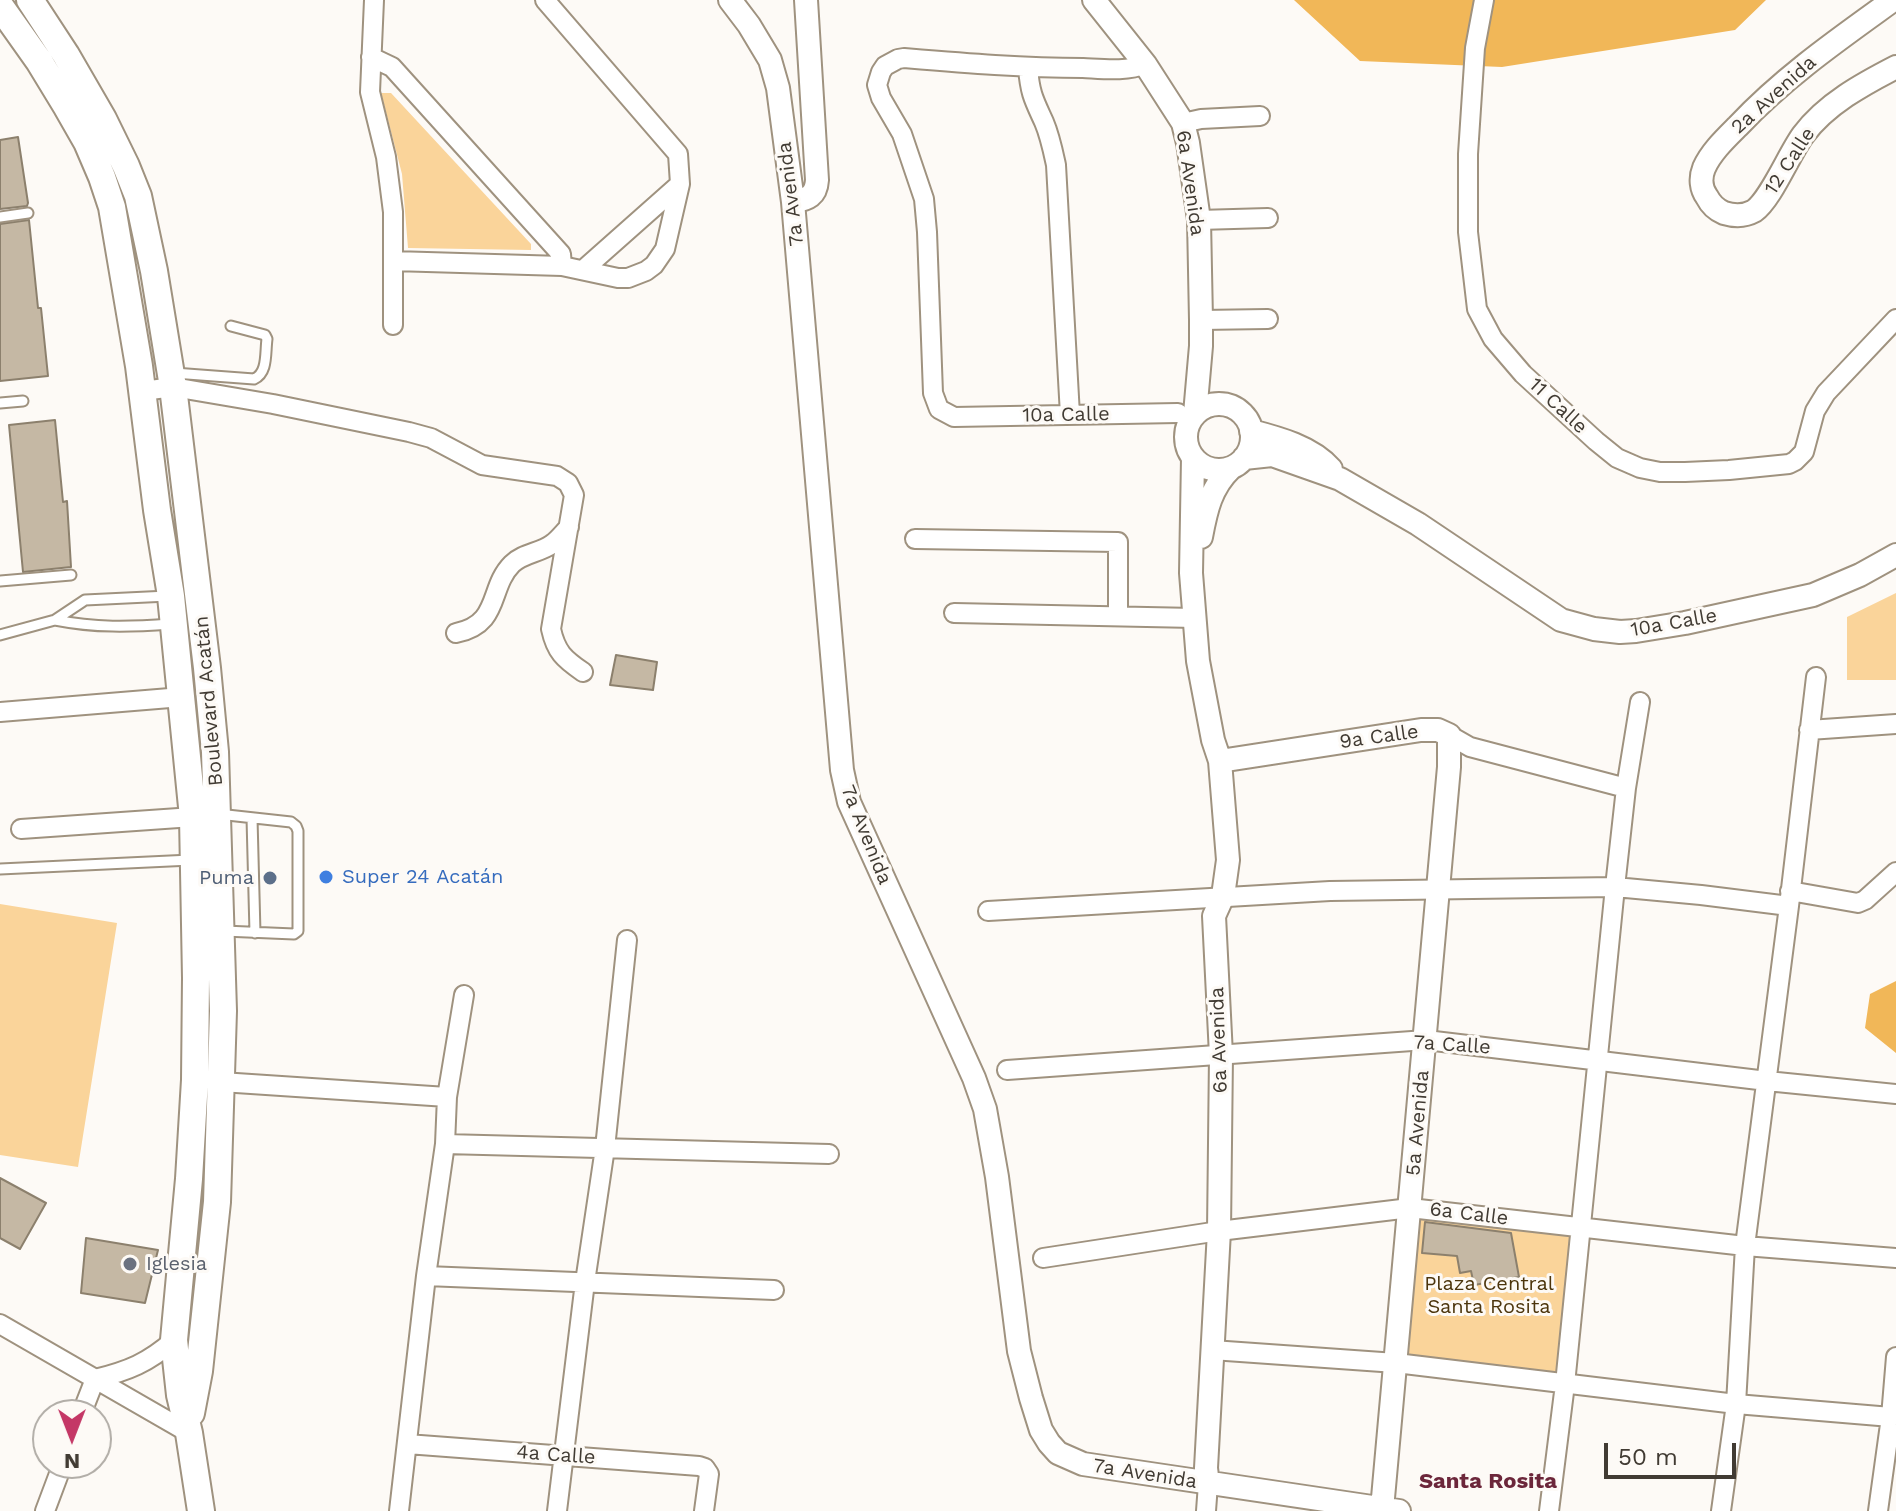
<!DOCTYPE html>
<html>
<head>
<meta charset="utf-8">
<style>
  body { margin:0 }
  #map { position:relative; width:1896px; height:1511px; overflow:hidden; background:#fdfaf6; font-family:"Work Sans",sans-serif }
  canvas { display:block }
  .north { position:absolute; left:32px; top:1399px; width:80px; height:80px; box-sizing:border-box; background:#fdfaf6; border:2px solid #b2aea8; border-radius:50%; rotate:180deg; font-size:22px; font-weight:700; line-height:32px; text-align:center; color:#413b33 }
  .north::after { content:''; display:block; margin:auto; width:28px; height:36px; background:#c43766; clip-path:polygon(50% 0,100% 100%,50% 72%,0 100%) }
  .scale { position:absolute; left:1604px; top:1443px; width:132px; height:36px; box-sizing:border-box; border:4px solid #413b33; border-top:0; padding-left:10px; font-size:24px; line-height:28px; white-space:nowrap; color:#413b33; -webkit-text-stroke:6px #fdfaf6; paint-order:stroke }
</style>
</head>
<body>
<div id="map">
<canvas width="1896" height="1511"></canvas>
<div class="north">N</div>
<div class="scale">50 m</div>
</div>
<script>
const ctx = document.querySelector('canvas').getContext('2d');
ctx.lineJoin = 'round';
function fillPath(path, color) { ctx.fillStyle = color; ctx.fill(path, 'evenodd'); }
function stroke(path, color, width, dash) { ctx.strokeStyle = color; ctx.lineWidth = width; ctx.lineCap = dash ? 'butt' : 'round'; ctx.setLineDash(dash || []); ctx.stroke(path); }
function label(font, color, halo, rows, align = 'center') {
  ctx.font = font + ' "Work Sans",sans-serif'; ctx.lineWidth = 6; ctx.setLineDash([]); ctx.textBaseline = 'middle'; ctx.strokeStyle = halo; ctx.fillStyle = color; for (const [text, x, y, turn = 0] of rows) {
    ctx.save(); ctx.translate(x, y); ctx.rotate((+turn || 0) * Math.PI / 180); ctx.textAlign = isNaN(turn) ? turn : align; if (halo) ctx.strokeText(text, 0, 0); ctx.fillText(text, 0, 0); ctx.restore();
  }
}
const green = new Path2D(`
  M381 93H391L531 244V250L408 248 402 174Z
  M1896 593V680H1847V617Z
  M0 904 117 923 78 1167 0 1155Z
  M1410 1208 1581 1227 1565 1384 1396 1363Z`);
const forest = new Path2D(`
  M1294 0H1766L1735 30 1502 67 1360 61Z
  M1896 981V1053L1865 1028 1870 994Z`);
const building = new Path2D(`
  M18 137 28 203 27 206 0 209V140Z
  M29 220 38 308H41L48 376 0 381V224Z
  M55 420 63 502 67 501 71 567 23 572 9 425Z
  M616 655 657 662 653 690 610 685Z
  M0 1178 46 1203 20 1249 0 1238Z
  M1425 1222 1511 1233 1519 1277 1474 1285 1471 1271 1460 1273 1457 1256 1422 1253Z
  M86 1238 158 1250 145 1303 81 1293Z`);
const service = new Path2D(`
  M0 217 28 213
  M174 373 254 379C268 373 265 353 267 339L265 335 231 326
  M0 403 23 401
  M0 581 71 575
  M55 620C96 628 129 627 171 624
  M0 635 55 620 85 600 168 596
  M218 814 291 822 296 826 298 831V931L294 934 224 931
  M252 818 255 933
  M0 869 191 860`);
const minor = new Path2D(`
  M374 0 370 92 386 157 393 212V325
  M1484 0 1475 48 1468 154V232L1477 309 1493 339 1523 374 1596 441 1617 458 1640 468 1660 472H1685L1729 470 1789 464 1795 461 1804 452 1815 411 1826 393 1896 319
  M371 57 392 67 561 254 562 266
  M1145 64C1127 72 1103 69 1083 68 1023 68 964 63 904 58L898 59 885 66 881 72 877 85 881 98 902 134 924 199 927 232 933 393 939 409 954 417 1178 413
  M1028 68C1030 94 1034 100 1044 122 1050 136 1053 151 1056 165L1070 415
  M1183 123 1201 119 1260 116
  M1199 220 1268 218
  M393 261 562 266 618 278H628L646 271 654 265 665 249 680 184 678 154 545 0
  M583 270 680 184
  M1201 320 1268 319
  M143 391 173 387 273 404 409 432 431 438 482 465 557 476 568 483 574 495 551 629C556 652 564 659 583 672
  M915 539 1118 542V616
  M954 613 1195 618
  M456 633C501 624 488 588 512 564 523 553 540 553 552 544 558 540 564 532 569 527
  M0 712 182 697
  M1809 730 1896 724
  M1449 735 1470 747 1626 788
  M21 829 193 817
  M1790 891 1858 903 1865 900 1896 872
  M988 911 1330 891 1615 887 1701 895 1789 906
  M1007 1070 1426 1040 1767 1081 1896 1094
  M221 1082 447 1097
  M445 1144 829 1154
  M1043 1258 1219 1231 1410 1208 1745 1246 1896 1258
  M426 1276 774 1290
  M0 1324 189 1433
  M1212 1350 1396 1363 1736 1404 1891 1417
  M95 1379C128 1371 148 1363 174 1340
  M81 1415 95 1379
  M407 1444 699 1466 705 1468 709 1474 704 1511
  M45 1511 63 1463
  M399 1511 426 1276 445 1144 447 1097 464 995
  M557 1511 585 1282 605 1148 627 940
  M1206 1511 1208 1484
  M1549 1511 1565 1384 1615 887 1626 788 1640 702
  M1721 1511 1736 1404 1745 1246 1789 906 1816 677
  M1878 1511 1891 1417 1896 1357`);
const tertiary = new Path2D(`
  M730 0 749 25 770 60 778 88 793 202 842 770 849 802 974 1078 985 1109 997 1177 1019 1351 1031 1398 1041 1430 1049 1443 1058 1453 1083 1464 1399 1511
  M1094 0 1145 64 1183 123 1188 143 1199 220 1201 320V346L1195 414
  M1893 0C1839 39 1784 77 1738 126 1726 138 1711 152 1704 168 1700 178 1701 189 1707 197 1711 205 1717 210 1724 213 1734 216 1745 216 1754 211 1771 199 1789 154 1803 135 1826 104 1863 84 1896 67
  M793 202C808 199 816 196 817 180L806 0
  M1186 437a33 33 0 1 1 66 0a33 33 0 1 1-66 0Z
  M1251 431C1278 438 1312 447 1331 469
  M1193 458 1191 573 1198 661 1213 740 1220 761 1228 860 1223 896 1214 916 1221 1055 1219 1231 1206 1468 1208 1484
  M1244 458 1272 455 1340 479 1418 524 1561 620 1594 629 1620 632 1636 631 1685 623 1813 595 1860 575 1896 555
  M1201 537C1206 510 1211 487 1231 468
  M1220 761 1421 730H1438L1449 735V767L1382 1509`);
const secondary = new Path2D(`
  M30 0 66 55 103 119 126 166 138 196 154 271 173 387 207 668 215 752 223 1011 217 1202 199 1371 191 1413
  M0 6 39 61 67 107 87 142 102 177 112 207 139 366 157 510 171 596 193 817 196 978 195 1080 189 1179 174 1340 180 1395 189 1433 201 1511`);
const markers = [
  [326,877,8,"#3f7fe0"],
  [270,878,8,"#5c6f8a"],
  [130,1264,8,"#6b7280"]
];
const streetNames = [
  ["2a Avenida",1774,95,-42],
  ["12 Calle",1790,161,-57],
  ["6a Avenida",1190,183,82],
  ["7a Avenida",791,194,-97],
  ["11 Calle",1558,406,43],
  ["10a Calle",1066,415,-1],
  ["10a Calle",1674,623,-10],
  ["Boulevard Acatán",209,701,-95],
  ["9a Calle",1379,737,-8],
  ["7a Avenida",866,835,68],
  ["6a Avenida",1219,1040,-92],
  ["7a Calle",1452,1045,4],
  ["5a Avenida",1418,1123,-85],
  ["6a Calle",1469,1214,7],
  ["4a Calle",556,1455,4],
  ["7a Avenida",1145,1474,9]
];
const shopNames = [
  ["Super 24 Acatán",342,877]
];
const serviceNames = [
  ["Puma",254,878]
];
const worshipNames = [
  ["Iglesia",146,1264]
];
const parkNames = [
  ["Plaza Central",1489,1284],
  ["Santa Rosita",1489,1307]
];
const neighbourhoodNames = [
  ["Santa Rosita",1488,1482]
];
fillPath(green, '#fad49a');
fillPath(forest, '#f1b758');
fillPath(building, '#c5b8a4');
stroke(building, '#8c806d', 2);
stroke(service, '#9f927f', 13);
stroke(minor, '#9f927f', 22);
stroke(tertiary, '#9f927f', 26);
stroke(secondary, '#9f927f', 30);
stroke(service, '#fff', 9);
stroke(minor, '#fff', 18);
stroke(tertiary, '#fff', 22);
stroke(secondary, '#fff', 26);
for (const [x, y, r, color] of markers) { const dot = new Path2D(); dot.arc(x, y, r, 0, 2 * Math.PI); ctx.fillStyle = color; ctx.fill(dot); stroke(dot, '#fdfaf6', 3); }
label('20px', '#413b33', '#fdfaf6', streetNames);
label('20px', '#366cbe', '#fdfaf6', shopNames, 'left');
label('20px', '#4e5e75', '#fdfaf6', serviceNames, 'right');
label('20px', '#5b616d', '#fdfaf6', worshipNames, 'left');
label('20px', '#4c350c', '#fdfaf6', parkNames);
label('bold 22px', '#6c273b', '#fdfaf6', neighbourhoodNames);
</script>
</body>
</html>
